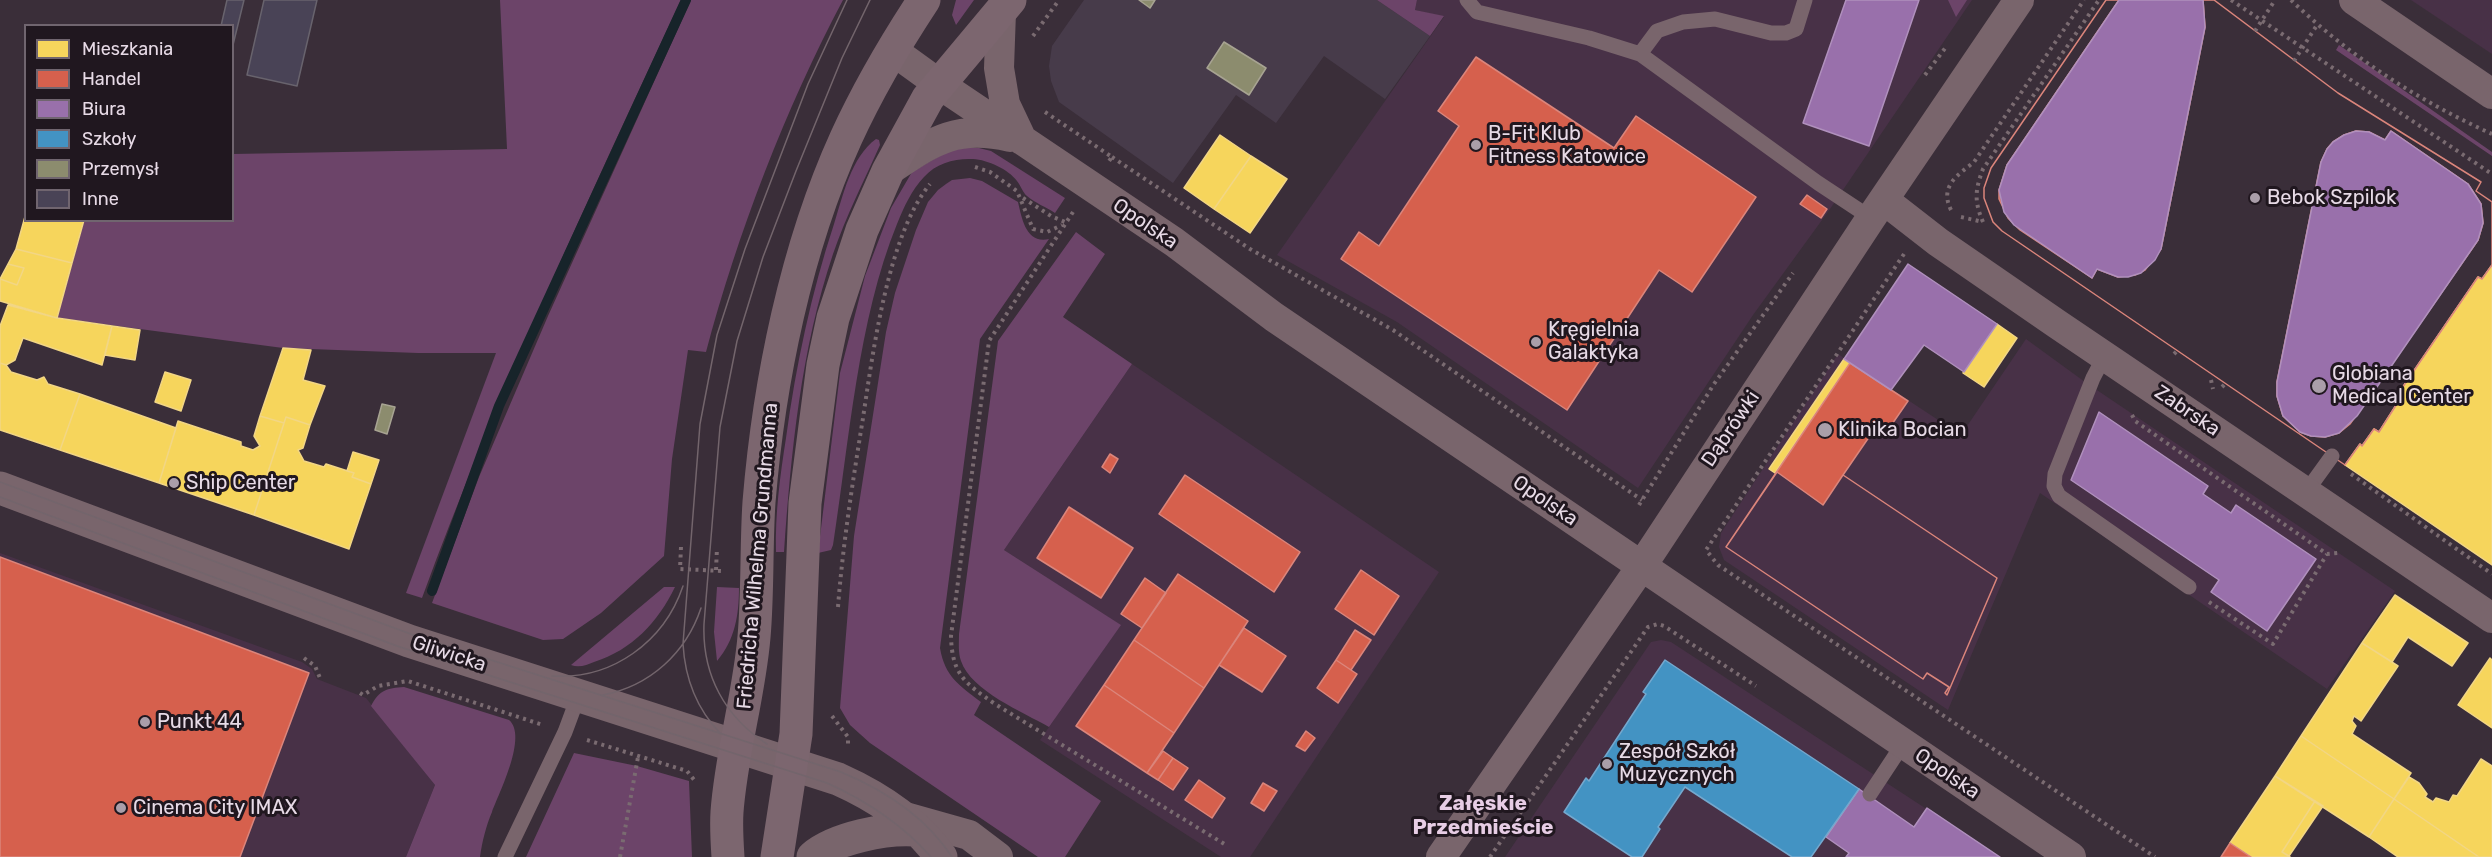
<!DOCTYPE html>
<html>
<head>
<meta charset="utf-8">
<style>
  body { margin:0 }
  #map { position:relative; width:2492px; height:857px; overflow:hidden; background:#3a2e39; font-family:Rubik,sans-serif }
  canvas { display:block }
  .legend { position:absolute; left:24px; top:24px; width:210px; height:198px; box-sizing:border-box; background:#20171f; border:2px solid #70656f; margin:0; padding:8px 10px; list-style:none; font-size:18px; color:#e7dae6 }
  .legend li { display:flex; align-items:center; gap:12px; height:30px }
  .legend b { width:30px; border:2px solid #70656f }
</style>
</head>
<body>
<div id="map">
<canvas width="2492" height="857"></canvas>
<ul class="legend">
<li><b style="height:16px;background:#f6d55c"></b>Mieszkania</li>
<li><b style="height:16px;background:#d6604d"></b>Handel</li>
<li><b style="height:16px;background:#9970ab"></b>Biura</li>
<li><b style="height:16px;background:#4393c3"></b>Szkoły</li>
<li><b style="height:16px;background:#8c8c6e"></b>Przemysł</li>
<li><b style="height:16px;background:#494356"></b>Inne</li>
</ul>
</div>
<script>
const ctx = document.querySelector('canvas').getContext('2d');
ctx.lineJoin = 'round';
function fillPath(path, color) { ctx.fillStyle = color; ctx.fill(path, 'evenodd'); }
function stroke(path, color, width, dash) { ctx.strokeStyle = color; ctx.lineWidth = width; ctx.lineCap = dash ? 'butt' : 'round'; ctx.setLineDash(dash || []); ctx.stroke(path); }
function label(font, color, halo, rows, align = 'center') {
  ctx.font = font + ' Rubik,sans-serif'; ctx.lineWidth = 6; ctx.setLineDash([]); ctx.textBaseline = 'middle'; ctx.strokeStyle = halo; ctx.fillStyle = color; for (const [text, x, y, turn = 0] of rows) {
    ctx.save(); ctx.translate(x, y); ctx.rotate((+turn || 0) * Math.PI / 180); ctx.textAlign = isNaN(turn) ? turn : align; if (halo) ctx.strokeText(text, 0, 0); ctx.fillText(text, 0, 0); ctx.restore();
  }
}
const built = new Path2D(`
  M1417 0H1972L1830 209 1753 315 1638 488 1397 322 1277 255 1444 17 1415 10Z
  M2411 0H2492V54Z
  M2026 339 2085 382 2395 591 2327 689 2040 493 1948 710 1724 560 1719 547 1721 533 1838 354 1961 435Z
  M1132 364 1439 572 1250 857H1221L1040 740 1120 625 1004 550Z
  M0 553 302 662 312 669 317 679 366 698 435 785 406 857H0Z
  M1661 640 1671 642 2000 857H1505L1651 642Z`);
const industrial = new Path2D(`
  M1084 0H1377L1430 36 1385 99 1324 56 1276 123 1236 95 1173 183 1059 102 1051 81 1049 66 1052 46Z`);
const green = new Path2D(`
  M500 0H681C589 197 497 394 422 598L406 593 496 353H418L283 348 57 318 84 221 232 220 233 154 507 149Z
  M691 0H843C786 107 737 235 706 352L688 350 672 459 664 556 601 613 563 639 543 640 432 603 479 477 548 316Z
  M956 0H974L956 25 952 15Z
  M1377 0H1417L1415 10 1444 16 1430 36Z
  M1948 0H1967L1956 17Z
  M2339 45 2492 152V156L2336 50Z
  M876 139 879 140 880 145C864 181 846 216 833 254 801 349 791 452 784 552H776C775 514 780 476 786 438 796 365 811 294 834 224 843 196 851 157 876 139Z
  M953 148H979L991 151 1065 198 1055 213C1046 207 1035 203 1027 196 1023 193 1021 186 1017 181 1008 169 988 160 973 159 956 158 936 163 924 177 911 191 904 207 897 224 858 319 849 443 833 545L831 550 818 553 840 373 865 276 891 208 912 172Z
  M970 178 982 181 1018 202C1022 219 1026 244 1049 239L980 339 940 648C945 677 959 685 981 702L974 715 1101 801 1065 857H1038L870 743 850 725 840 708 854 536 886 332 895 293 916 230 928 202 938 190 946 184 952 180Z
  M1076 232 1105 254 1063 317 1132 364 1004 550 1121 625 1049 727C1023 712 971 691 961 661 958 653 959 642 959 634L998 341Z
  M664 587H675C658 622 632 650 594 662 587 665 579 668 571 665Z
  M717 587 739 588C739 615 735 640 717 661L714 632Z
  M404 687 509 720C528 736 499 793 492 812 486 826 482 842 480 857H406L435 785 371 706C379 690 387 688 404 687Z
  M574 753 637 766 689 781 692 857H526Z`);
const homes = new Path2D(`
  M1220 135 1251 156 1214 209 1184 188Z
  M1251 156 1287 179 1250 233 1214 209Z
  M26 213V220H84L72 263 16 249Z
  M16 249 72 263 57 318 0 301V279L17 285 24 268 8 264Z
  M8 264 24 268 17 285 0 279Z
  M2492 265V565L2345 465 2360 444 2362 446 2374 429 2379 432 2400 399 2396 397 2478 277 2482 279Z
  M8 305 57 318 112 326 102 365 23 338 15 360 6 365 0 363V326Z
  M1997 324 2017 338 1984 387 1963 373Z
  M112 326 140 330 135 360 105 355Z
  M283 348 311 350 303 380 325 386 310 425 286 417 284 423 260 416Z
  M1844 359 1850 363 1775 473 1769 469Z
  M0 363 6 365 11 372 37 380 44 377 48 384 80 394 60 450 0 430Z
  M165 372 191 380 181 411 155 402Z
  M80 394 176 428 159 483 60 450Z
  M260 416 284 423 254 515 159 483 178 421 241 442V446L253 450 260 446 254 436Z
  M286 417 310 425 303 448 298 450 304 461 324 467 326 464 354 473 352 477 371 484 349 549 254 515Z
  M353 452 379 460 371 484 352 477 354 473 347 471Z
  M2395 595 2468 643 2452 666 2408 637 2392 662 2362 643Z
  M2362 643 2398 666 2361 721 2354 716 2352 721 2356 726 2352 734 2411 773 2394 799 2301 736Z
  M2490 658 2492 660V728L2458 705Z
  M2301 736 2394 799 2369 837 2275 776Z
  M2481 759 2492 766V857H2479L2394 799 2409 777 2419 783 2427 794 2425 797 2433 802 2436 798 2449 802 2453 795 2457 796Z
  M2275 776 2315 801 2282 852 2290 857H2251L2230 843Z
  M2394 799 2479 857H2398L2369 837Z
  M2315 801 2323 806 2289 856 2282 852Z`);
const shops = new Path2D(`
  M2106 0H2119L2007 165 1999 190V199L2008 218 2020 230 2092 278 2097 269 2118 277 2135 275 2145 270 2161 249 2205 27 2203 0H2214L2338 93 2481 182 2476 191 2492 202V265L2482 279 2478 277 2396 397 2400 399 2379 432 2374 429 2362 446 2360 444 2345 465 2002 231 1993 222 1984 198V188L1991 168ZM2356 131 2369 132 2385 140 2391 131 2468 184 2481 204 2483 223 2478 240 2350 424 2339 433 2325 437 2311 436 2300 432 2283 416 2277 396V382L2321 162 2327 149 2333 142 2344 135Z
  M2106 0H2214L2338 93 2481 182 2476 191 2492 202V265L2482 279 2478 277 2396 397 2400 399 2379 432 2374 429 2362 446 2360 444 2345 465 2002 231 1993 222 1984 198V188L1991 168Z
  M1476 57 1614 148 1636 116 1756 197 1692 292 1659 270 1567 410 1341 259 1359 232 1379 246 1459 126 1438 111Z
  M1807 195 1827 209 1821 218 1800 204Z
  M1850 363 1908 401 1888 430 1878 424 1843 475 1997 578 1947 695 1945 693 1949 687 1927 673 1923 679 1726 547Z
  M1110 454 1118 459 1110 473 1102 467Z
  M1777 472 1823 505 1843 475 1997 578 1947 695 1945 693 1949 687 1927 673 1923 679 1726 547Z
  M1185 475 1300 552 1274 592 1159 514Z
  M1069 507 1133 548 1101 598 1037 558Z
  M0 557 309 673 240 857H0Z
  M1361 570 1399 596 1374 635 1335 609Z
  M1178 574 1248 621 1204 688 1134 640Z
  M1145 578 1166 593 1142 628 1121 614Z
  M1244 628 1286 656 1262 692 1219 665Z
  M1355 630 1371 640 1351 670 1336 660Z
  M1134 640 1204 688 1174 733 1104 685Z
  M1336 660 1357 674 1338 703 1317 688Z
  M1104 685 1174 733 1147 773 1076 726Z
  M1306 731 1315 738 1305 751 1296 746Z
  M1163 751 1173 758 1158 780 1147 773Z
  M1173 758 1188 768 1173 790 1158 780Z
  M1199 780 1225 798 1212 818 1185 800Z
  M1263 783 1277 791 1264 811 1251 803Z
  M2230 843 2251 857H2221Z`);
const offices = new Path2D(`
  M1846 0H1919L1869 146 1803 123Z
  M2119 0H2203L2205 27 2161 249 2155 260 2141 273 2128 277H2118L2097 269 2092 278 2014 225 2004 212 1999 190 2007 165Z
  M2356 131 2369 132 2385 140 2391 131 2468 184 2481 204 2483 223 2478 240 2357 416 2339 433 2325 437 2311 436 2300 432 2283 416 2277 396V382L2321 162 2327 149 2333 142 2344 135Z
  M1908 264 1997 324 1964 372 1924 345 1891 390 1844 359Z
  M2099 412 2208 486 2203 494 2231 513 2236 505 2316 559 2267 631 2211 592 2219 580 2071 480Z
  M1859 789 1914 827 1927 808 2000 857H1846L1849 853 1826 837Z`);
const schools = new Path2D(`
  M1665 660 1859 789 1811 857H1792L1685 787 1658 827 1660 829 1642 857H1632L1564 812 1586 778 1589 781 1646 694 1643 692Z`);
const industry = new Path2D(`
  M1139 0H1155L1150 8Z
  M1224 42 1266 68 1249 95 1207 68Z
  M382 404 395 407 387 434 375 430Z`);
const stream = new Path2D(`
  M432 591 499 406 686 0`);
const building = new Path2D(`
  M227 0H244L232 49V26H221Z
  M264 0H317L297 86 247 75Z`);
const path = new Path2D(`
  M2231 0 2492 174
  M2291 0C2349 56 2419 101 2492 134
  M2255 31 2275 0
  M1033 36 1059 0
  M2294 61 2317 25
  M1925 75 1946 47
  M1045 112 1112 157 1109 161
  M1112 157 1250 249 1393 330 1642 500
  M975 167 990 172 1017 191 1033 229 1047 232 1062 225
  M1023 198 1051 216 1065 222
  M1951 210C1939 186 1958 175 1974 162L2084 0
  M1073 212 989 341 951 636C952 675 965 683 995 704L1226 845
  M1961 217 1983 222
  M1983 222C1974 201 1975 190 1983 169L2099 0
  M1904 254 1706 550 1718 565 2155 857
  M2174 354 2177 351
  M2211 380 2213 389
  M2222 387 2225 384
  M2132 415 2135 421 2327 554 2338 553
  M2351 474 2492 574
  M1639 505 1714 384 1793 273
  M681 547 680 569 723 571
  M716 570 717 548
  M2209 602 2273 644 2327 554
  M838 607C843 543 853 480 863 418 873 352 888 235 930 184
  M304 658 315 666 320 678 323 679
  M360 693 363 695 378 686 408 681 543 725
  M832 716 848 737V747
  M587 740 687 771 695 781
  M620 857 638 757
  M1490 857 1648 627 1658 624 1664 626 1756 686`);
const service = new Path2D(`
  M1467 0 1477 12 1589 38 1640 54
  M1805 0 1796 29 1786 33H1771L1715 19 1683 22 1657 31 1640 54 1818 183 1871 218
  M2105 355 2093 378 2055 474 2054 486 2059 496 2189 587
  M2306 492 2332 456
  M1870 794 1903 744
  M505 857 565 732 578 697`);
const minor = new Path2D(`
  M2354 0 2492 94
  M1001 12 999 68 1005 104 1022 140
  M892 50 939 84 1174 242 1274 317 2071 857
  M888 171C932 142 955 124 1010 137
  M1884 200 1938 242 2057 324 2492 618
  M898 815 969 835 998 857
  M1441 857 1641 567 1871 218 2019 0`);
const tertiary = new Path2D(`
  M0 488 409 641 838 779C876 796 916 822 941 857
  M813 857C835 838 886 828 915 830`);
const secondary = new Path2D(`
  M728 857C727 842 726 827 727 812 731 754 749 696 754 637 758 592 756 547 759 502 769 381 796 248 846 138 868 90 895 44 924 0
  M777 857 796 734 805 503 823 365 833 318 862 230 888 171 928 98 1010 0`);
const tram = new Path2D(`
  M0 482 416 636 841 772C884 790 926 817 952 857
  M0 497 397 646 827 783C867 801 902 824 931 857
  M552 676C612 680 664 642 683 586
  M603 695C650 686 686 653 701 608
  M720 733C696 708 685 679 683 644L700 424 717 335 745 249 808 84 847 0
  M767 744C725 717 702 675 704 624L720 427 737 341 763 257 796 171 842 58 870 0`);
const markers = [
  [1476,145,6,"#aa9ea9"],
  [2255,198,6,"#aa9ea9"],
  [1536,342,6,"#aa9ea9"],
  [2319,386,8,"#aa9ea9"],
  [1825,430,8,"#aa9ea9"],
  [174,483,6,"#aa9ea9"],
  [145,722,6,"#aa9ea9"],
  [1607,764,6,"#aa9ea9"],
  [121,808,6,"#aa9ea9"]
];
const poiNames = [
  ["B-Fit Klub",1488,134],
  ["Fitness Katowice",1488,157],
  ["Bebok Szpilok",2267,198],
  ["Kręgielnia",1548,330],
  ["Galaktyka",1548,353],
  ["Globiana",2332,374],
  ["Medical Center",2332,397],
  ["Klinika Bocian",1838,430],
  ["Ship Center",186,483],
  ["Punkt 44",157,722],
  ["Zespół Szkół",1619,752],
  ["Muzycznych",1619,775],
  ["Cinema City IMAX",133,808]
];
const streetNames = [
  ["Opolska",1145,224,34],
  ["Zabrska",2187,411,34],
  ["Dąbrówki",1731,429,-56],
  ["Opolska",1545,501,34],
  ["Friedricha Wilhelma Grundmanna",758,556,-85],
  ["Gliwicka",449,654,18],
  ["Opolska",1947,774,34]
];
const neighbourhoodNames = [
  ["Załęskie",1483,804],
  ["Przedmieście",1483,828]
];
fillPath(built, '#483147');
fillPath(industrial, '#473b4a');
fillPath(green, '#6c4469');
fillPath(homes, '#f6d55c');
stroke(homes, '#f2d685', 1.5);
fillPath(shops, '#d6604d');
stroke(shops, '#db857b', 1.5);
fillPath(offices, '#9970ab');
stroke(offices, '#b090bd', 1.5);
fillPath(schools, '#4393c3');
stroke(schools, '#74a8ce', 1.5);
fillPath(industry, '#8c8c6e');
stroke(industry, '#a7a392', 1.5);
stroke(stream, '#17242a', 10);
fillPath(building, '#494356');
stroke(building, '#68636d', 1.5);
stroke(path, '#7a6b71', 4, [3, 4.5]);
stroke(service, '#79656c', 15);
stroke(minor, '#79656c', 30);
stroke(tertiary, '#79656c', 33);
stroke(secondary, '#7c666f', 33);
stroke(tram, '#73656c', 1.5);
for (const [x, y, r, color] of markers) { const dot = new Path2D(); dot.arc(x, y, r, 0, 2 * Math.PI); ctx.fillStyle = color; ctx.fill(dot); stroke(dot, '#20171f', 2); }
label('20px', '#e7dae6', '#20171f', poiNames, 'left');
label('20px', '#e7dae6', '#20171f', streetNames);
label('bold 21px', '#e7cde5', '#20171f', neighbourhoodNames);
</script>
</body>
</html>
